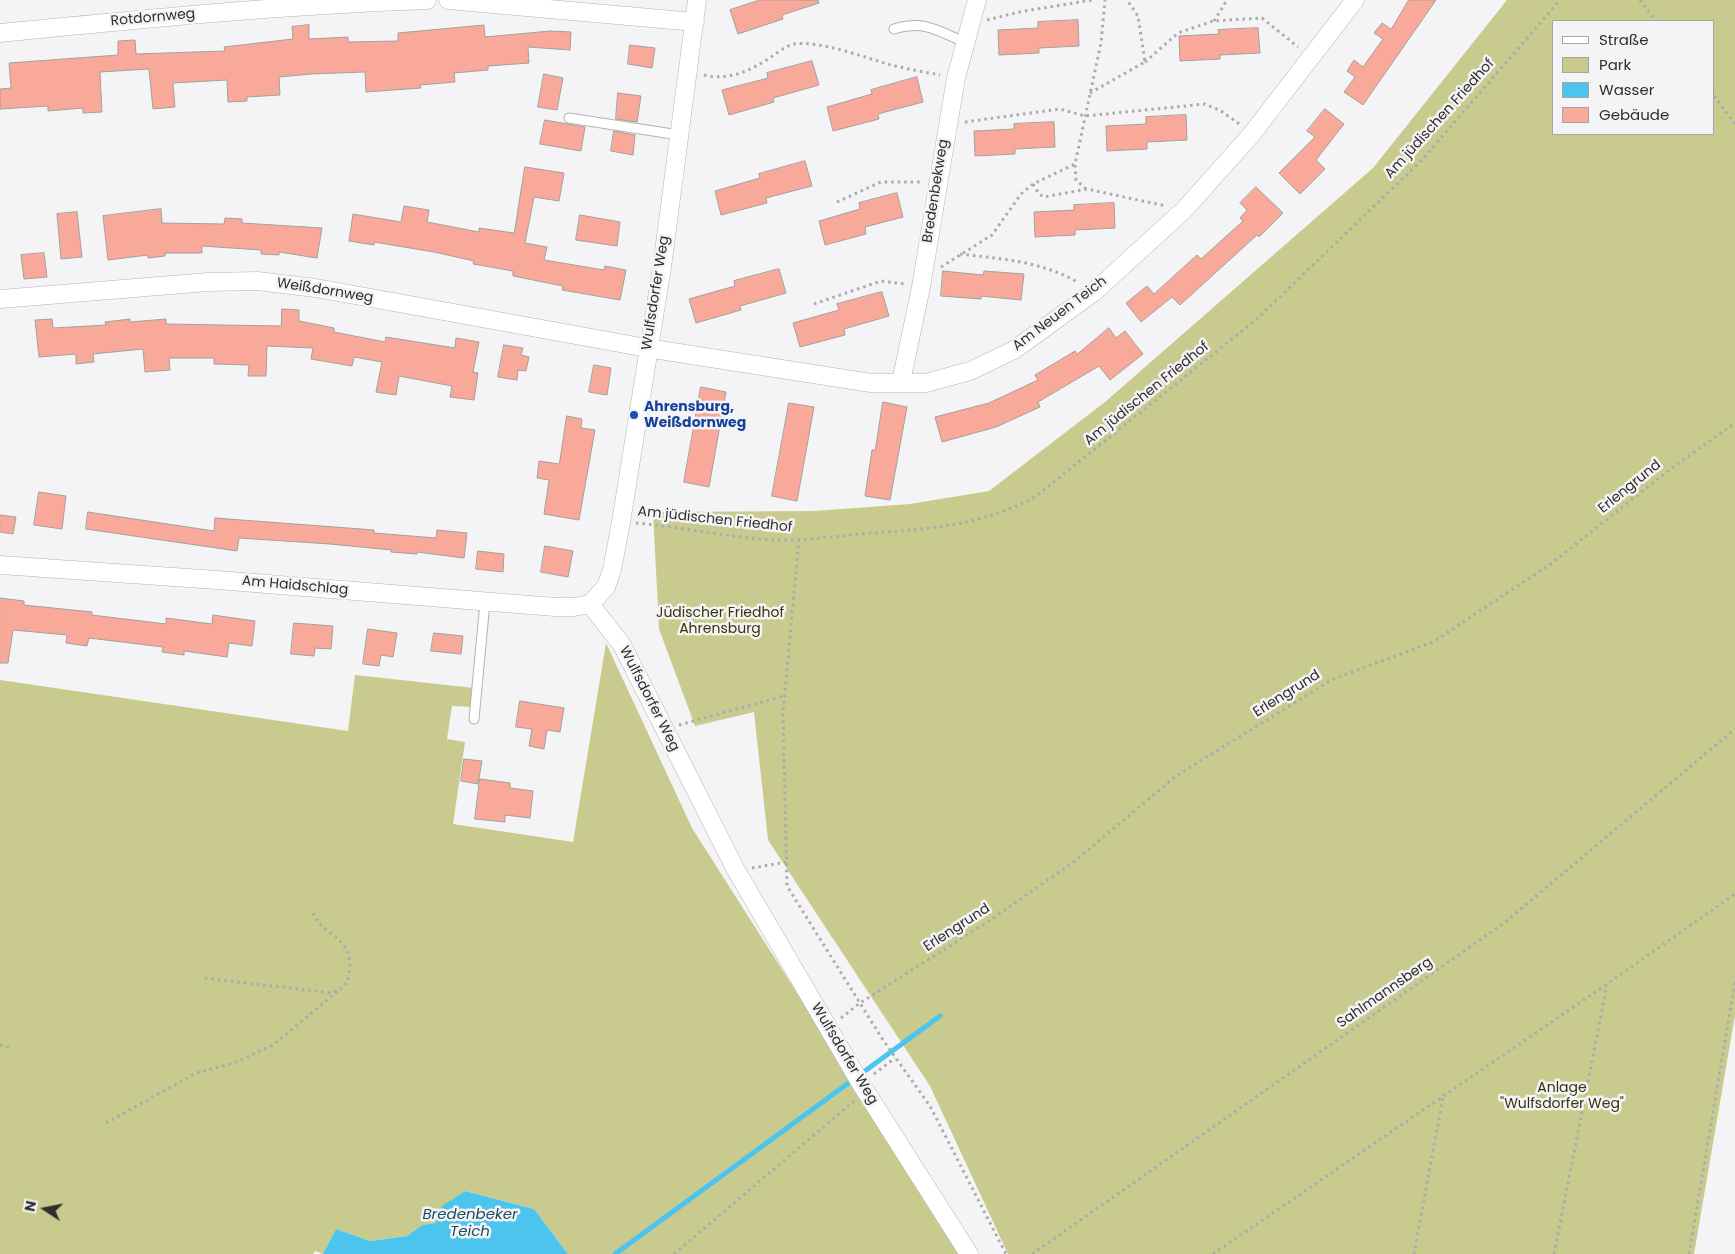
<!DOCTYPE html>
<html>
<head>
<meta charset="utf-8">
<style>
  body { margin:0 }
  #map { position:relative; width:1735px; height:1254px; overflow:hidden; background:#f4f4f6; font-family:Poppins,sans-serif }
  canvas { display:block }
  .legend { position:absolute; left:1552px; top:20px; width:162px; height:115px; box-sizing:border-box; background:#f4f4f6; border:1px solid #a5a5a6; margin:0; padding:6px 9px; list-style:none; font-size:15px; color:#2e2e2e }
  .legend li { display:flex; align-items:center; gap:10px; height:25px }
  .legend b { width:25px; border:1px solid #a5a5a6 }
  .north { position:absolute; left:20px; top:1184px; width:50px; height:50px; -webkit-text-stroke:4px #f4f4f6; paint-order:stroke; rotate:281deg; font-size:14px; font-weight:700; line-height:20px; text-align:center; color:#2e2e2e }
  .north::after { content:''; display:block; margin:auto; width:18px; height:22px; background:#2e2e2e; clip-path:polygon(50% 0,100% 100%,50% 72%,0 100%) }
</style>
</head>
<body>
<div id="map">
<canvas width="1735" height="1254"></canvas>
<ul class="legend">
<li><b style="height:6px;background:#fff"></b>Straße</li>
<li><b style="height:14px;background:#c8cb8d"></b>Park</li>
<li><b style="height:14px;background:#4cc5ee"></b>Wasser</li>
<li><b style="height:14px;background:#f9a999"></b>Gebäude</li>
</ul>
<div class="north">N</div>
</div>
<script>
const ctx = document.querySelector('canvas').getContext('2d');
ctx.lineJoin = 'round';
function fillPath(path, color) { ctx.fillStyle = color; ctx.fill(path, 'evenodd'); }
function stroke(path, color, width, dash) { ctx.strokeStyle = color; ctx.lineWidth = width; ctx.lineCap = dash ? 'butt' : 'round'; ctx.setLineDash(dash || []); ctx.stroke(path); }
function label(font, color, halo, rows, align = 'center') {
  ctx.font = font + ' Poppins,sans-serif'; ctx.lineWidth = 5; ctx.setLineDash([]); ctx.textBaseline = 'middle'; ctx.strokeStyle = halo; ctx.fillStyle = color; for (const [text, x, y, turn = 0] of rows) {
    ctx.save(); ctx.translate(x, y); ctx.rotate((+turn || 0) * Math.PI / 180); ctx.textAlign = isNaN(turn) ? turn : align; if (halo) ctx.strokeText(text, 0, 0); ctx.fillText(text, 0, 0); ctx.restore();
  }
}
const green = new Path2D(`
  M1507 0H1735V1015L1694 1254H1008L930 1086 768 840 754 712 695 726 659 629 653 512 815 511 910 504 989 491 1105 402 1373 168ZM1554 21H1714V134H1554Z
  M606 643 692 828 963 1254H568L534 1209 465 1191 437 1223 422 1225 407 1236 370 1241 336 1229 323 1254 315 1251 313 1254H0V680L348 731 355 675 474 688 471 707 452 706 447 739 465 742 453 824 573 842Z`);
const water = new Path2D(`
  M465 1191 534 1209 568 1254H323L336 1229 370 1241 407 1236 422 1225 436 1223 442 1206Z`);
const stream = new Path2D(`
  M615 1254 940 1016`);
const building = new Path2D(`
  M760 0H818L819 3 782 15 783 19 738 34 730 10Z
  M1409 0H1436L1363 105 1344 92 1355 77 1347 71 1354 60 1363 67 1383 39 1374 33 1382 23 1391 29Z
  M1078 20 1079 46 1039 48V53L999 55 998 30 1038 28V22Z
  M309 25V39L348 37V42L398 41V33L484 25 485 37 550 31 571 32 570 50 528 47 529 63 488 66V70L454 73 455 82 420 85 421 88 366 92 365 72 311 74 279 77 280 95 247 97V101L228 102 227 80 173 83 175 107 153 109 149 69 100 72 102 112 83 113V108L48 111V106L0 109V89L11 88 9 63 118 55V41L135 40 136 54 225 51 224 47 293 39 292 27Z
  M1258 28 1260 53 1220 55V59L1180 61 1179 36 1219 34 1218 30Z
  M630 45 655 48 652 68 628 64Z
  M812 61 819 85 773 98 774 102 729 115 722 90 768 78 767 73Z
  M544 74 563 78 557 110 538 107Z
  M917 77 923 102 878 114 879 119 833 131 827 107 872 94 871 90Z
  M618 93 641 96 637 122 616 119Z
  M1325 109 1344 124 1316 160 1325 169 1300 194 1279 173 1315 137 1307 131Z
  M1186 115 1187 140 1147 142V149L1107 151 1106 126 1146 124V117Z
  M545 120 585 127 581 151 540 144Z
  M1054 122 1055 147 1015 149V154L975 156 974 131 1014 129V124Z
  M614 131 635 135 633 155 611 151Z
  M805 161 812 186 766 198 767 203 721 215 715 191 760 178 759 174Z
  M525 167 564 173 559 201 534 197 525 243 547 247 544 260 604 270 605 266 626 270 620 300 562 290 563 286 513 276V271L473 264 474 261 434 252 374 242V245L349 241 353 214 401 222 404 206 429 210 427 222 479 232V228L514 233Z
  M1256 187 1283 213 1259 237 1257 235 1180 305 1172 297 1141 322 1126 303 1147 286 1154 294 1197 255 1201 259 1243 221 1240 218 1247 210 1240 203Z
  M897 193 903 217 865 227 866 234 825 245 819 221 860 209 859 203Z
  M1114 203 1115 228 1075 230V235L1035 237 1034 212 1074 210V205Z
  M161 209 162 223 224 224 225 218 242 219V223L322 228 317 258 279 252V255L261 254V250L202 246V253H165V256L148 258V255L108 260 103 216Z
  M77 212 82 257 61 259 57 214Z
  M580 215 620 222 617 246 576 240Z
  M44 253 47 277 24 279 21 255Z
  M779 269 786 293 740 306 741 310 696 323 689 299 735 286 734 281Z
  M943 271 983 275 984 271 1024 274 1021 300 981 296V299L941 296Z
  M882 292 889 316 844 329 845 335 800 347 793 323 839 310 837 304Z
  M282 309 299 310V321L334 328V332L385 342 386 337 455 348 456 338 479 342 473 372 478 373 474 400 450 397 452 386 399 376 396 395 376 392 382 362 354 357 352 366 311 359 313 348 267 346 266 376H248L249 365 214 364V358H169L170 370 145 372 143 349 93 354 94 362 76 364V354L39 357 35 320 52 319 53 328 106 325 105 322 130 319V322L166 319V324L281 326Z
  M1109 328 1116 338 1125 331 1143 354 1110 380 1099 366 1038 402 1040 407 996 427 942 442 935 417 989 403 1038 380 1035 375 1075 351 1077 354Z
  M504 345 523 348 521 355 529 357 526 371 518 370 517 380 498 377Z
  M594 365 611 368 607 395 589 392Z
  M701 387 726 392 709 487 684 482Z
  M883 402 907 407 890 500 865 496 872 450H875Z
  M789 403 814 407 797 501 772 496Z
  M567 416 582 419 581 428 595 430 579 520 544 514 549 480 537 478 539 461 559 464Z
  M39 492 66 496 62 529 34 525Z
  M88 512 214 531 215 518 348 528 374 530V533L436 538 437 530 467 533 464 558 417 552V554L391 552V550L330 544 239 538 237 551 86 529Z
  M0 515 16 517 13 534 0 532Z
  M545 546 573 551 568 577 541 572Z
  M478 551 504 554 503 572 476 569Z
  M0 598 24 601V605L92 612V615L166 624V618L212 624 213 615 255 621 252 646 229 643 227 657 184 651V655L162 652 163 647 89 638 87 646 66 643 67 635 13 630 8 663H0Z
  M294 623 333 626 331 649 315 648 314 656 291 654Z
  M368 629 397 633 393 657 381 655 379 666 363 664Z
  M434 633 463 636 461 654 431 651Z
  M520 701 564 708 560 732 547 730 544 749 529 746 532 729 516 727Z
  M464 759 482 761 478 784 461 781Z
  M480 779 510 783V788L533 791 530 818 505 815V822L475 819Z`);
const path = new Path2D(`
  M1640 0 1656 21
  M987 20 1019 12 1092 0
  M1214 21 1227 0
  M1145 62 1178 33 1213 21 1262 18 1298 47
  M704 75C729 81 750 71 771 57 778 52 786 46 794 44 819 40 866 58 891 65 907 69 924 72 940 75
  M1090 93 1145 62 1138 16 1127 0
  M1714 96 1735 124
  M965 122 1060 109 1085 116 1205 104 1221 111 1241 125
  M1075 165 1076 180 1086 189
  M1033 184 1039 194 1044 197 1087 189 1166 206
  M837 202 881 182H922
  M960 254C1001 259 1042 261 1079 283
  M941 267 992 235 1021 194 1033 184 1075 164 1101 43 1105 0
  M814 304 881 281 905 284
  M636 523C682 527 727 537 772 540 801 541 830 537 859 534 925 529 975 528 1035 497L1257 319 1421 161 1560 0
  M799 539 783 713 787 886 883 1040 930 1106 1006 1254
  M679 725 784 696
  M752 868 786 862
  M205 978 331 993C341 990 347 986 349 975 355 935 323 938 313 913
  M841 1018 860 1003 989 921 1075 861 1176 776 1333 679 1433 642 1552 563 1673 467 1735 423
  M0 1045 9 1047
  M874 1074 895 1058
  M106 1123 196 1073 234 1063 273 1045 338 991
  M674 1254 854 1101
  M1032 1254 1504 923 1735 729
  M1213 1254 1607 984 1735 894
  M1414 1254 1443 1097
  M1554 1254 1607 985
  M1689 1254 1735 982`);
const lane = new Path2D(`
  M894 29C924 20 937 30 964 42
  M569 118 679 135
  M474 719 485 602`);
const street = new Path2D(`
  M448 0 695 22
  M0 33C142 19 284 5 427 0
  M0 299 208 282 257 281 316 288 647 348 871 383H926L970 371 1014 350 1094 292 1184 210 1251 135 1355 0
  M901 382 921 287 956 78 977 0
  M0 565 217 580 555 607H574L590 604
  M590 604 622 645 736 870 861 1084 969 1254
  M590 604 606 587 612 570 621 522 662 267 697 0`);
const markers = [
  [634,415,5,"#1a4fb4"]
];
const streetNames = [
  ["Rotdornweg",153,18,-5],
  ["Am jüdischen Friedhof",1440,119,-48],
  ["Bredenbekweg",936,191,-81],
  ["Weißdornweg",325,291,9],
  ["Wulfsdorfer Weg",656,293,-81],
  ["Am Neuen Teich",1060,314,-37],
  ["Am jüdischen Friedhof",1147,394,-39],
  ["Erlengrund",1630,487,-39],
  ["Am jüdischen Friedhof",715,520,6],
  ["Am Haidschlag",295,586,5],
  ["Erlengrund",1287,694,-32],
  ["Wulfsdorfer Weg",649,699,63],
  ["Erlengrund",957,928,-33],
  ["Sahlmannsberg",1385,993,-35],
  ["Wulfsdorfer Weg",844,1054,59]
];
const transitNames = [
  ["Ahrensburg,",644,407],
  ["Weißdornweg",644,423]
];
const parkNames = [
  ["Jüdischer Friedhof",720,613],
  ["Ahrensburg",720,629],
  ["Anlage",1562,1088],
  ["\"Wulfsdorfer Weg\"",1562,1104]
];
const waterNames = [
  ["Bredenbeker",470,1215],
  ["Teich",470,1232]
];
fillPath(green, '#c8cb8d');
fillPath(water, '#4cc5ee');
stroke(stream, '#4cc5ee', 5);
fillPath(building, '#f9a999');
stroke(building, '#a2a09f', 1);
stroke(lane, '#b2b3b4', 11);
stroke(street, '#b2b3b4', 19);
stroke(path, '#ababac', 3, [2.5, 4]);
stroke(lane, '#fff', 9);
stroke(street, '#fff', 18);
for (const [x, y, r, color] of markers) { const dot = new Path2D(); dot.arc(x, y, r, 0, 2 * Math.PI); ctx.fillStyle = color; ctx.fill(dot); stroke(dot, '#f4f4f6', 2); }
label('14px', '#2e2e2e', '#f4f4f6', streetNames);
label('bold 14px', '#164399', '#f4f4f6', transitNames, 'left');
label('14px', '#34350a', '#f4f4f6', parkNames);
label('italic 15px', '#194c5d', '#f4f4f6', waterNames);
</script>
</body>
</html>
